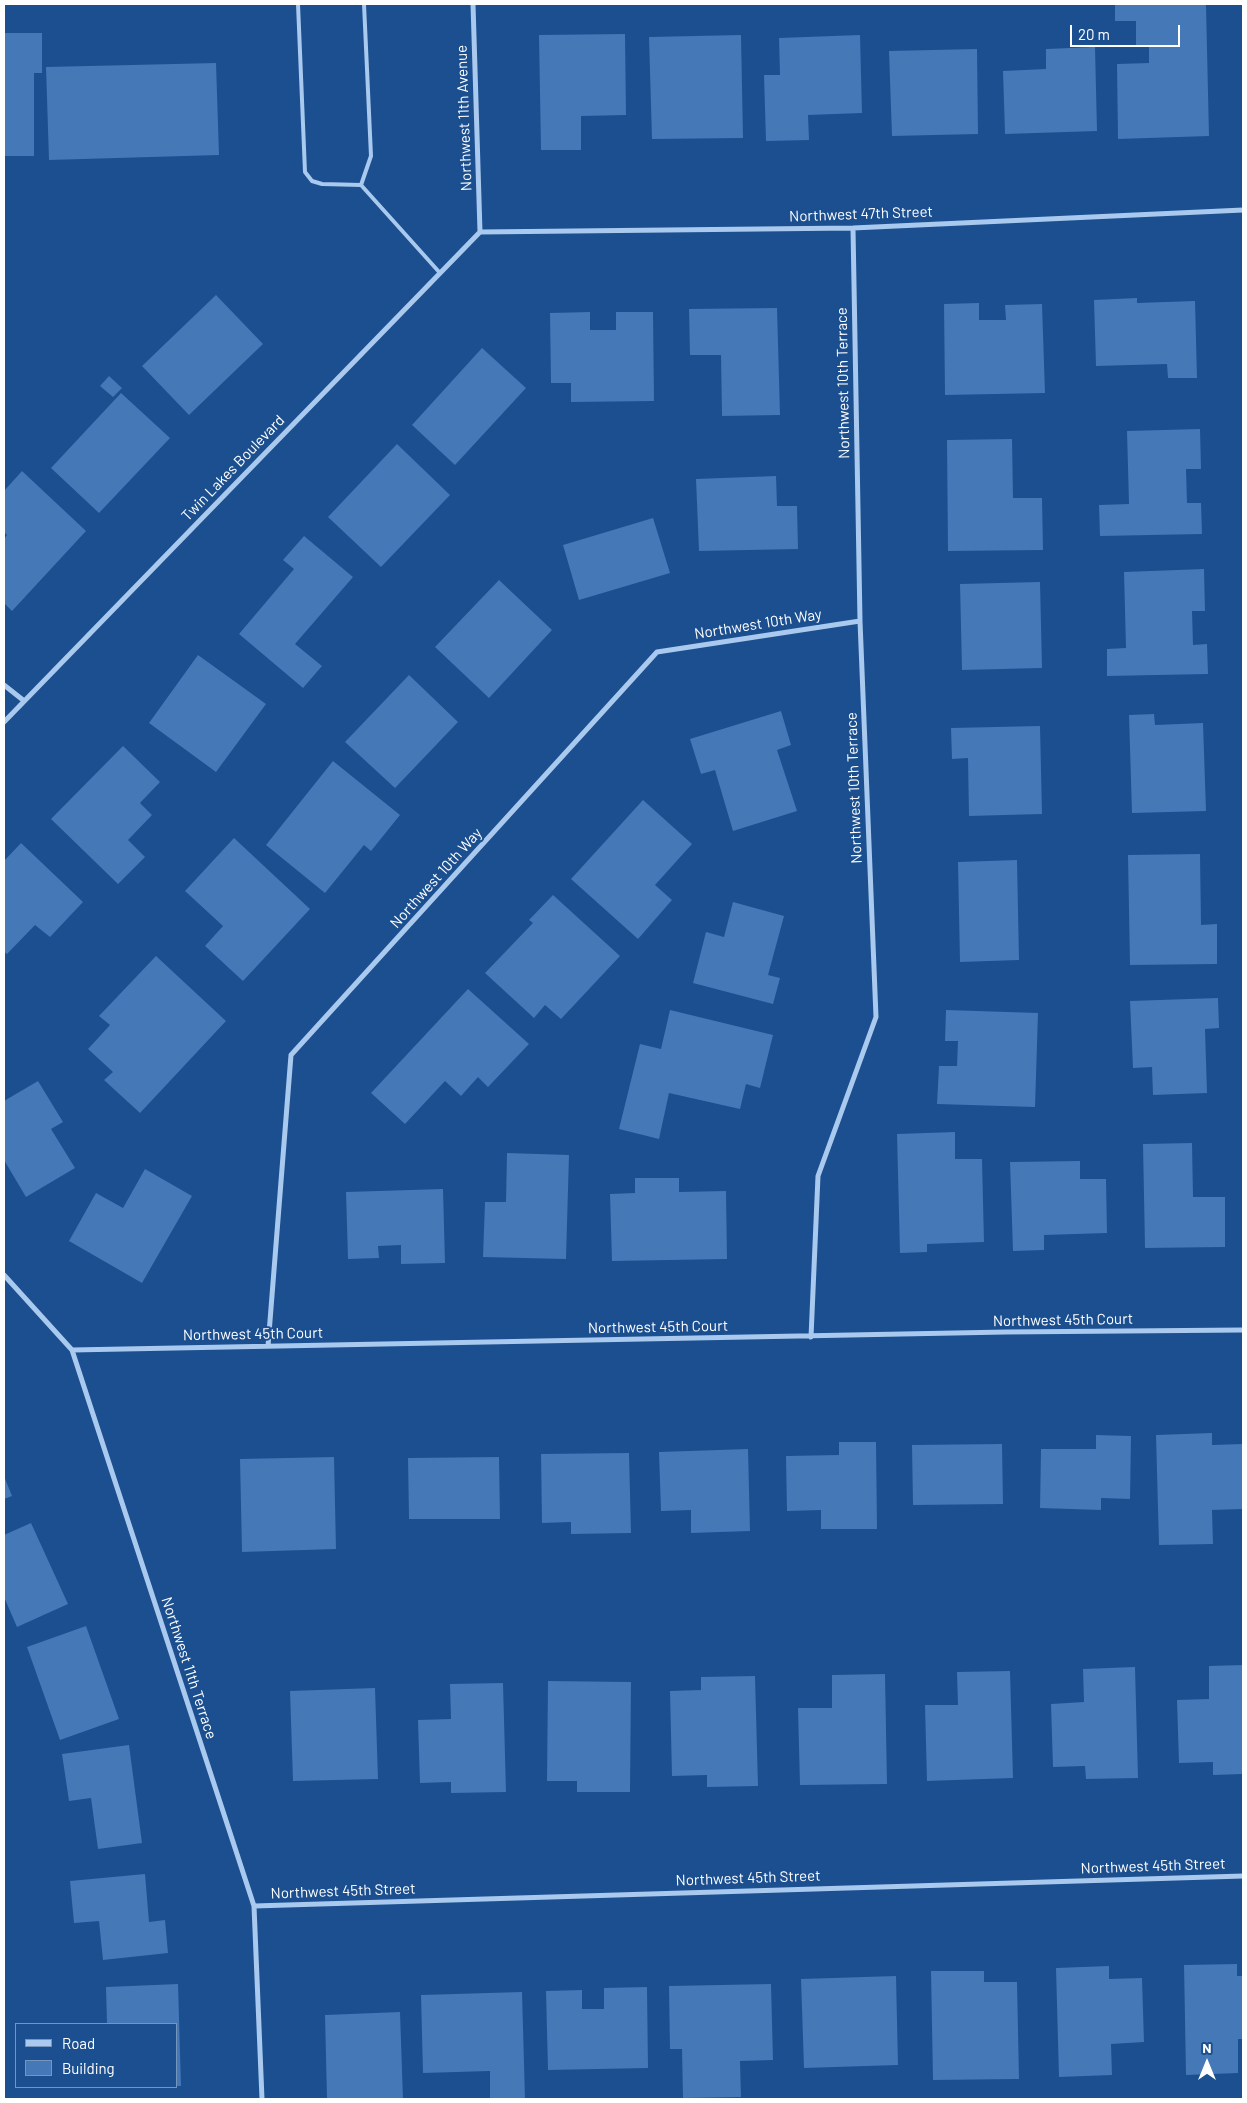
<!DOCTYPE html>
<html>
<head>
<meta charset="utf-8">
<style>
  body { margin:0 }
  #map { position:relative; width:1247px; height:2103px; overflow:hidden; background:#1b4f8f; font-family:Barlow,sans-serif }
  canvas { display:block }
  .frame { position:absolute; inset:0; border:5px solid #fff; pointer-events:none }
  .legend { position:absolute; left:15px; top:2023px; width:162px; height:65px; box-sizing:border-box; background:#1b4f8f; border:1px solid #7695bc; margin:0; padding:6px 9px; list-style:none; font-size:15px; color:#fff }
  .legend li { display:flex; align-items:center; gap:10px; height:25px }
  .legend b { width:25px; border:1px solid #7695bc }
  .north { position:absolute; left:1182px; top:2038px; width:50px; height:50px; -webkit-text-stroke:4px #1b4f8f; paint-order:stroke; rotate:0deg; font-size:14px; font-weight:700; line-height:20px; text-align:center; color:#fff }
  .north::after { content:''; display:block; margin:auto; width:18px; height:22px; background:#fff; clip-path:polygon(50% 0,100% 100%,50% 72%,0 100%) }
  .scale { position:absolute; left:1070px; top:25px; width:110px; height:22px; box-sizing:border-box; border:2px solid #fff; border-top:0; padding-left:6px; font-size:15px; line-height:18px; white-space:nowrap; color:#fff; -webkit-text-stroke:4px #1b4f8f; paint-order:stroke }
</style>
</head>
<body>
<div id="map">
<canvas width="1247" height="2103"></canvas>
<div class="frame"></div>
<ul class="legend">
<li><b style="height:6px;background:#a9c9ee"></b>Road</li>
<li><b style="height:14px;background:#4478b7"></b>Building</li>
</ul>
<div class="north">N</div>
<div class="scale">20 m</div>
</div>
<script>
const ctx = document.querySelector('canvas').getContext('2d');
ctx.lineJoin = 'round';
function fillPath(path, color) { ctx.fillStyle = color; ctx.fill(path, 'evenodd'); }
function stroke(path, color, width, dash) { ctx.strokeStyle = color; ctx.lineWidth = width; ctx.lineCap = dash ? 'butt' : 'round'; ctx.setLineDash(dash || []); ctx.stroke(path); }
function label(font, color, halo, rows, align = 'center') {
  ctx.font = font + ' Barlow,sans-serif'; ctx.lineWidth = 4; ctx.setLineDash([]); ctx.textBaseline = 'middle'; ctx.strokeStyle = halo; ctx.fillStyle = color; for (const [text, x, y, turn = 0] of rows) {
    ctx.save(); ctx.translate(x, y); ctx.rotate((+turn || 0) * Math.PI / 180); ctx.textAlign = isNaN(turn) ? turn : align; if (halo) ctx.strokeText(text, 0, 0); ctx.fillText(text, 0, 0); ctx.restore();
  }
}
const building = new Path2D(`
  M1115 4 1206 5 1209 136 1118 139 1117 64 1149 63V45H1136V21H1115Z
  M4 33H42V73H34V156H4Z
  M625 34 626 115 581 116V150H541L539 35Z
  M741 35 743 138 652 139 649 37Z
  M860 35 862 113 808 115 809 140 766 141 764 75H780L779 38Z
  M1095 47 1097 131 1005 134 1003 71 1046 69V49Z
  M977 49 978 134 892 136 889 51Z
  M216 63 219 155 49 160 46 67Z
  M216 295 263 344 189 415 142 366Z
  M1137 298V303L1195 301 1197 378H1168L1167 364 1096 366 1094 300Z
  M979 303V320H1006L1005 305 1042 304 1045 393 945 395 944 304Z
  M777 308 780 415 722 416 721 355H690L689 309Z
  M590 312V330H616V312H653L654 401 571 402V383H551L550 313Z
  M482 348 526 388 455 465 412 425Z
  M109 376 122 388 113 397 100 386Z
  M121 393 170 438 99 513 51 468Z
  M1200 429 1201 469H1186L1187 503H1201L1202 534 1100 536 1099 505 1129 504 1127 431Z
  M1012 439 1013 498H1042L1043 550 948 551 947 440Z
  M397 444 450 495 381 567 328 517Z
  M22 471 86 531 12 611 4 603V539L7 535 4 532V491Z
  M776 476 777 506H797L798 549 699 551 696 479Z
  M653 518 670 573 579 600 563 545Z
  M304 536 353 577 295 644 322 666 303 688 239 634 294 569 283 560Z
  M1204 569 1205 611H1192L1193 645 1207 644 1208 674 1107 676V649L1126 648 1124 572Z
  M499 580 552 630 489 698 435 647Z
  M1040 582 1042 668 962 670 960 584Z
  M198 655 266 704 216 772 149 723Z
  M409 675 458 722 395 788 345 742Z
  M781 711 791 745 777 750 797 811 733 831 715 770 701 774 690 739Z
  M1154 714 1155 725 1203 723 1206 811 1132 813 1129 715Z
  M1040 726 1042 814 969 816 968 758 952 759 951 728Z
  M123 746 160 782 140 803 152 815 128 840 145 857 118 884 51 819Z
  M333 761 400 815 371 851 364 845 325 893 266 845Z
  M643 800 692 844 655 885 672 900 638 939 571 879Z
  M234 838 310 909 243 981 205 946 223 926 185 891Z
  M21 843 83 902 50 937 35 925 7 954 4 952V861Z
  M1200 854 1201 925 1217 924V964L1130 965 1128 855Z
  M1017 860 1019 960 960 962 958 862Z
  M553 895 620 956 561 1019 545 1005 534 1018 485 973 533 923 529 920Z
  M733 902 784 916 768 975 780 978 773 1004 693 983 706 932 724 937Z
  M156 956 226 1021 140 1113 104 1080 113 1072 88 1049 110 1025 99 1016Z
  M468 989 529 1044 488 1087 478 1077 461 1096 445 1081 405 1124 371 1093Z
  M1218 998 1219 1028 1205 1029 1207 1093 1153 1095 1152 1067 1133 1068 1130 1001Z
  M670 1010 773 1035 760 1088 746 1084 740 1109 669 1093 659 1139 619 1129 640 1044 661 1049Z
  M946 1010 1038 1013 1035 1107 937 1104 939 1066H957L958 1041H945Z
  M38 1081 63 1122 51 1129 75 1168 26 1197 4 1160V1101Z
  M955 1132V1159H982L984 1242 927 1244V1252L900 1253 897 1134Z
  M1192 1143 1193 1197H1225V1247L1145 1248 1143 1144Z
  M507 1153 569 1155 566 1259 483 1257 485 1202H506Z
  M1080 1161V1179H1106L1107 1233 1044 1235V1250L1013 1251 1010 1162Z
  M145 1169 192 1196 142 1283 69 1241 96 1193 123 1208Z
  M635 1178H679V1192L726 1191 727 1259 612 1261 610 1194 635 1193Z
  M443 1189 445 1263 401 1264V1245L378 1246 379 1258 348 1259 346 1192Z
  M1212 1433V1445L1243 1444V1509L1212 1510 1213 1544 1159 1545 1156 1435Z
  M1096 1435 1131 1436 1130 1499 1101 1498V1510L1040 1508 1041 1449H1096Z
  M839 1442H876L877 1529H821V1510L787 1511 786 1456 839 1455Z
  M1002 1444 1003 1504 913 1505 912 1445Z
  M748 1449 750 1531 691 1533V1510L661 1511 659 1452Z
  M629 1453 631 1533 571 1534V1522L542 1523 541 1454Z
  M334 1457 336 1549 242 1552 240 1459Z
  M499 1457 500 1519H409L408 1458Z
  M4 1476 12 1496 4 1499Z
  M31 1523 68 1604 17 1627 4 1597V1535Z
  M86 1626 119 1719 60 1740 27 1647Z
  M1243 1665V1774L1213 1775V1762L1179 1763 1177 1700 1209 1699V1666Z
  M1135 1667 1138 1778 1086 1779 1085 1766 1053 1767 1051 1704 1084 1702 1083 1669Z
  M1010 1671 1013 1778 927 1781 925 1705H958L957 1672Z
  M885 1674 887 1784 800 1785 798 1708H832V1675Z
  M755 1676 758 1786 707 1787V1775L672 1776 670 1691 701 1690V1677Z
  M548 1681 631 1682 630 1792H577V1781H547Z
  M503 1683 506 1792 451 1793V1782L420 1783 418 1720 451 1719 450 1684Z
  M375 1688 378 1779 293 1781 290 1691Z
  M129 1745 142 1843 98 1849 91 1798 69 1801 62 1754Z
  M145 1874 149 1922 165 1920 168 1953 103 1960 99 1921 74 1923 70 1881Z
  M1237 1964V1976H1243V2039H1238V2073L1186 2075 1184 1965Z
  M1109 1966V1979L1142 1978 1144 2042 1111 2044 1112 2075 1059 2077 1056 1968Z
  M931 1971H984V1982H1017L1019 2079 933 2080Z
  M896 1976 898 2065 804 2068 801 1979Z
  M178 1984 181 2086H176V2024H107L106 1987Z
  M771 1984 773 2060 740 2061 741 2097 683 2098 682 2049H670L669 1986Z
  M647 1987 648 2068 548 2070 546 1991 582 1990V2009H604V1988Z
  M522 1992 525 2099H490V2071L423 2073 421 1995Z
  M400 2012 403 2099H327L325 2015Z`);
const lane = new Path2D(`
  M298 4 305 172 312 181 322 184 361 185 440 273
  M361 185 371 156 364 4`);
const street = new Path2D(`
  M473 4 480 232
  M480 232 853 228 1243 210
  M4 685 23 700
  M4 722 480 232
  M4 1275 72 1350 254 1906 262 2099
  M811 1337 818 1176 876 1017 860 621 853 228
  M268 1346 291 1055 657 652 860 621
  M72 1350 1006 1332 1243 1330
  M254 1906 1243 1876`);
const streetNames = [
  ["Northwest 11th Avenue",464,118,-92],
  ["Northwest 47th Street",861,214,-2],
  ["Northwest 10th Terrace",843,383,-91],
  ["Twin Lakes Boulevard",233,468,-46],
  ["Northwest 10th Way",758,624,-9],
  ["Northwest 10th Terrace",854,788,-92],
  ["Northwest 10th Way",436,878,-48],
  ["Northwest 45th Court",1063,1320,-1],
  ["Northwest 45th Court",658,1327,-1],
  ["Northwest 45th Court",253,1334,-1],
  ["Northwest 11th Terrace",189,1668,72],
  ["Northwest 45th Street",1153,1866,-2],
  ["Northwest 45th Street",748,1878,-2],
  ["Northwest 45th Street",343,1891,-2]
];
fillPath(building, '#4478b7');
stroke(lane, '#a9c9ee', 4);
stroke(street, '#a9c9ee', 5);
label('15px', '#fff', '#1b4f8f', streetNames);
</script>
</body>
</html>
